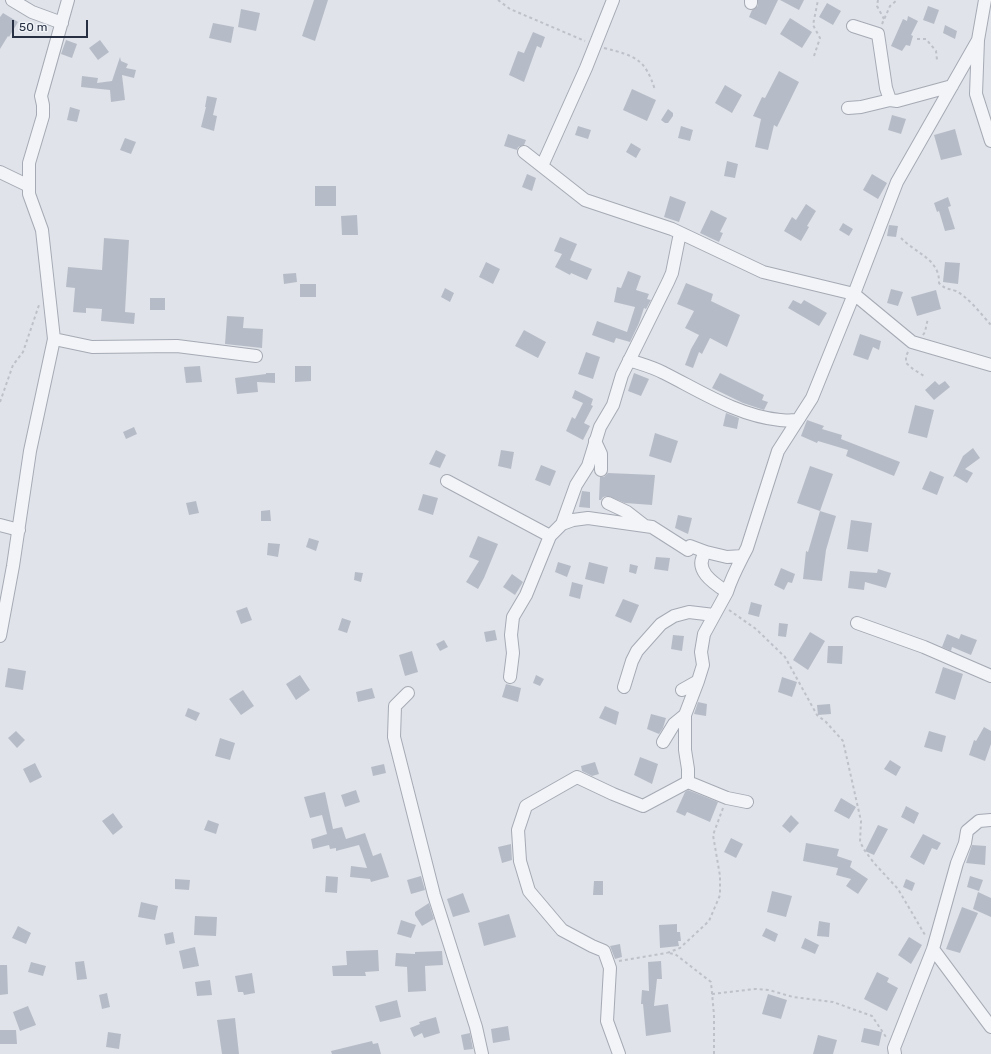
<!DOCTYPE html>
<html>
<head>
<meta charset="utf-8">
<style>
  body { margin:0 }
  #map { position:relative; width:991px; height:1054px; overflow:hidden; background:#e0e3e9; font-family:Rubik,sans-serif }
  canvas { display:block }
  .scale { position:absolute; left:12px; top:20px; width:76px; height:18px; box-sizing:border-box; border:2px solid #273042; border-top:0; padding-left:5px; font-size:12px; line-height:14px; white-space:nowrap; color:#273042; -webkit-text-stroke:3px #eff2f7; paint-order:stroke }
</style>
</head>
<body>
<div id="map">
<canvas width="991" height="1054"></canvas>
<div class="scale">50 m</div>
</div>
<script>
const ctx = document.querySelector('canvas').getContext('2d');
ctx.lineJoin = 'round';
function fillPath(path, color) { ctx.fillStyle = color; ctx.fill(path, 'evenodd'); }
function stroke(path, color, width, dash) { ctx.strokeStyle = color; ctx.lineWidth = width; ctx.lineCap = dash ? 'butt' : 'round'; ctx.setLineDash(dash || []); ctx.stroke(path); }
const building = new Path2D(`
  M314 0H328L315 41 302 36Z
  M758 0H778L766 25 749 17 752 10 758 6Z
  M780 0H804L799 10Z
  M827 3 841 11 833 25 819 17Z
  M928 6 939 10 934 24 923 20Z
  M241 9 260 13 256 31 238 27Z
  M3 13 18 22 9 37 8 36 0 49V17Z
  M908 16 918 21 911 35 913 36 910 46 906 45 902 51 891 46 903 19 907 21Z
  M790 18 812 32 802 48 780 34Z
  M213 23 234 27 231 43 209 38Z
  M945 25 957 31 955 39 943 33Z
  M533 32 545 37 541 48 537 46 524 82 509 75 518 51 524 53Z
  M66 40 77 44 72 58 61 54Z
  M100 40 109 52 98 60 89 48Z
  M120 57 121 61 128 64 126 68 136 70 134 78 122 75 125 100 111 102 110 90 81 87 82 76 98 78 97 83 112 81Z
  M779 71 799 82 777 127 774 125 768 150 755 147 761 119 753 116 762 97 765 98Z
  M725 85 742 95 732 113 715 103Z
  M632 89 656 100 647 121 623 110Z
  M207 96 217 98 213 115 217 116 214 131 201 127 206 107H205Z
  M70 107 80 110 77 122 67 120Z
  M668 109 673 113V116L668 123H665L661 120Z
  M892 115 906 119 901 134 888 130Z
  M578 126 591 130 588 139 575 135Z
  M681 126 693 130 690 141 678 138Z
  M955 129 962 155 941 160 934 135Z
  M508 134 526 140 524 145 518 147 517 150 504 146Z
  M125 138 136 142 131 154 120 150Z
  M631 143 641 149 636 158 626 152Z
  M727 161 738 164 735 178 724 176Z
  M527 174 536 178 532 191 522 187Z
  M872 174 887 183 878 199 863 190Z
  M315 186H336V206H315Z
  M670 196 686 202 679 222 664 217Z
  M948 197 951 206 948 207 955 229 945 231 939 211 937 212 934 203Z
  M806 204 816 211 807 226 809 227 801 241 784 231 792 217 796 220Z
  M711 210 727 218 720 232 723 233 719 242 700 233Z
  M357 215 358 235H342L341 216Z
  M843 223 853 229 849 236 839 230Z
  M889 225 898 226 896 237 887 236Z
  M560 237 577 244 570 260 592 269 587 280 571 273 570 275 555 267 562 254 554 251Z
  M104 238 129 240 125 312 135 313 134 324 101 321 102 309 86 308V313L73 312 75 288 66 287 68 267 102 270Z
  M486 262 500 269 493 284 479 277Z
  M945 262 960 263 958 284 943 282Z
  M628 271 641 276 636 290 649 294 647 299 651 300 646 309 644 308 639 323 630 342 616 338 614 343 592 335 597 321 627 332 635 307 614 302 617 287 621 288Z
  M296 273 297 282 284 284 283 274Z
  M686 283 713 294 711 301 740 315 727 347 710 338 702 354 699 352 693 368 685 365 691 349 699 335 685 328 694 311 677 304Z
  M300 284H316V297H300Z
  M445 288 454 293 450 302 441 297Z
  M891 289 903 292 898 306 887 303Z
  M936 290 941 309 917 316 911 297Z
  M150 298H165V310H150Z
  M793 300 801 304 804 300 827 313 819 326 788 308Z
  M227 316 244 317 243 328 263 329 262 348 225 344Z
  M524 330 546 342 538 358 515 346Z
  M860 334 881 341 879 350 873 347 868 360 853 355Z
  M586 352 600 357 593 379 578 374Z
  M200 366 202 382 186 383 184 367Z
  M295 366H311V381L295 382Z
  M266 373H275V383L257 382 258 392 237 394 235 378 266 374Z
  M634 373 649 379 641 396 628 391Z
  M720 373 764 395 762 400 768 402 764 410 743 403 712 388Z
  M935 381 939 385 945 381 950 387 934 400 925 390Z
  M575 390 593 399 591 405 593 406 584 423 590 426 583 440 566 431 572 417 575 419 583 403 572 398Z
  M915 405 934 410 927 438 908 433Z
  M726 413 739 418 737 429 723 426Z
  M807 420 824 426 822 429 842 435 841 439 900 462 894 476 846 456 848 450 818 441 817 443 801 436Z
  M134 427 137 434 126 439 123 432Z
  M655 433 678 441 671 463 649 456Z
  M973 448 980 458 965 469 973 473 967 483 955 476 953 477 963 456Z
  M436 450 446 455 440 468 429 464Z
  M501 450 514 452 511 469 498 466Z
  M541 465 556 471 550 486 535 480Z
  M810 466 833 474 820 511 797 503Z
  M930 471 944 477 937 495 922 489Z
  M608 473 655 475 652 505 625 503 608 496 603 497 601 500H599L600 477H604Z
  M582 491 590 492V508L579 507Z
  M423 494 438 498 433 515 418 510Z
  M196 501 199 513 189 515 186 503Z
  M270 510 271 521H261V511Z
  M820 511 836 516 826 550 822 581 803 579 806 551 808 552Z
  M678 515 692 518 688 534 675 528Z
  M851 520 872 523 868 552 847 549Z
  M478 536 498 544 484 578 478 589 466 582 479 561 469 557Z
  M309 538 319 541 316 551 306 547Z
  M268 543 280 544 278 557 267 555Z
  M656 557 670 558 668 571 654 569Z
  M558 562 571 566 567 577 555 572Z
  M589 562 608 567 604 584 585 579Z
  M630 564 638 566 636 574 629 572Z
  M781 568 795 574 792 583 788 582 784 590 774 585Z
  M878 569 891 573 886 588 865 582 864 590 848 588 850 571 877 573Z
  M355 572 363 573 361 582 354 580Z
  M512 574 523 582 515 595 503 587Z
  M572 582 583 585 580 599 569 596Z
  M623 599 639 605 631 623 615 616Z
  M751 602 762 605 759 617 748 614Z
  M247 607 252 620 241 624 236 611Z
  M342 618 351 621 347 633 338 630Z
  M779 623 788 624 786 637 778 636Z
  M495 630 497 640 486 642 484 632Z
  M810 632 825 641 808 670 793 660Z
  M947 634 959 639 961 634 977 640 971 655 952 647 951 651 942 647Z
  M673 635 684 636 682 651 671 649Z
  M444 640 448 647 440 651 436 644Z
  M828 646H843L842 664 827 663Z
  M412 651 418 672 405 676 399 655Z
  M943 667 963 674 955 700 935 693Z
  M8 668 26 671 23 690 5 687Z
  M300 675 310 690 296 700 286 684Z
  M536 675 544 679 540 686 533 683Z
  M782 677 797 682 792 697 778 692Z
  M506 684 521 688 518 702 502 697Z
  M372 688 375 698 358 702 356 692Z
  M243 690 254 706 241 715 229 699Z
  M698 702 707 704 706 716 694 714Z
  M830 704 831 714 818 715 817 705Z
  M605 706 619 712 616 725 599 718Z
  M188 708 200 713 196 721 185 716Z
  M651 714 666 718 663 728 659 734 647 729Z
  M984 727 991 731V744L985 761 969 755 974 740 976 741Z
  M16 731 25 740 17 748 8 738Z
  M929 731 946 736 942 752 924 747Z
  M220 738 235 743 230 760 215 756Z
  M640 757 658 764 652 784 634 775Z
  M890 760 901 767 896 776 884 769Z
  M595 762 599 774 592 776 582 771 581 766Z
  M35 763 42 777 30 783 23 769Z
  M384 764 386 773 373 776 371 767Z
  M356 790 360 802 345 807 341 795Z
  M688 790 718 802 710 822 687 812 685 816 676 812 685 792Z
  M325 792 333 829 342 827 346 839 365 833 373 856 381 853 389 877 371 882 370 879 350 877 351 866 367 868 359 845 336 851V848L330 849 329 845 313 849 311 839 327 834 322 815 310 818 304 797Z
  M841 798 856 807 849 819 834 811Z
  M906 806 919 813 914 824 901 817Z
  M113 813 123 827 113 835 102 821Z
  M791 815 799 823 790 833 782 826Z
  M208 820 219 824 216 834 204 830Z
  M878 825 888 829 874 855 865 851Z
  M923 834 941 843 937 850 932 848 924 865 910 857Z
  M731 838 743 844 736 858 724 852Z
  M806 843 839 849 837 856 852 861 850 867 868 879 858 894 846 886 851 879 836 875 838 868 803 861Z
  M511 844 512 860 502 863 498 847Z
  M972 845 986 846 985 865 966 863Z
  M326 876 338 877 337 893 325 892Z
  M421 876 425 890 411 894 407 880Z
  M970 876 983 880 979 891 967 887Z
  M175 879 190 880 189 890 175 889Z
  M906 879 915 883 912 891 903 887Z
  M594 881H603V895H593Z
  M772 891 792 896 786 917 767 912Z
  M978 892 991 898V917L973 909Z
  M463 893 470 912 453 917 447 899Z
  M141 902 158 906 155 920 138 917Z
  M429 903 434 919 422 926 415 915V912Z
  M962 907 978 913 960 953 946 949Z
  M509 914 516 937 484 946 478 923Z
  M195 916 217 917 216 936 194 935Z
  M401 920 416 925 411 938 397 934Z
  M819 921 830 923 829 937 817 936Z
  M677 924V932H680L681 941H678L679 946 660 948 659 925Z
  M18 926 31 933 26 944 12 938Z
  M766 928 778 934 775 942 762 936Z
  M173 932 175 943 166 945 164 934Z
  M909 937 922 945 911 964 898 955Z
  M805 938 819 945 815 954 801 948Z
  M620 944 622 957 615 959 610 946Z
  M195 947 199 966 183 969 179 951Z
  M378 950 379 971 365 972 366 976H333L332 966 347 965 346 951Z
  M442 951 443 965 425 966 426 991 408 992 407 967 395 966 396 953 415 954V952Z
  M84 961 87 979 77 980 75 962Z
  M661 961 662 979H657L654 1006 668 1004 671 1032 646 1036 643 1004H641L642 990 649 991 648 962Z
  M31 962 46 966 43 976 28 972Z
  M0 965H7L8 994 0 995Z
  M877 972 889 978 887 982 898 988 887 1011 864 999Z
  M252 973 255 993 244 995 243 992H238L235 976Z
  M210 980 212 995 197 996 195 982Z
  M107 993 110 1007 102 1009 99 995Z
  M768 994 787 1000 781 1019 762 1014Z
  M397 1000 401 1017 380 1022 375 1006Z
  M28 1006 36 1025 20 1031 13 1012Z
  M436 1017 440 1033 424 1038 422 1033 414 1037 410 1028 420 1024 419 1022Z
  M235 1018 239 1054H222L217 1020Z
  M508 1026 510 1040 493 1043 491 1029Z
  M864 1028 882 1032 879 1046 861 1042Z
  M0 1030H16L17 1044H0Z
  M108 1032 121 1034 119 1049 106 1047Z
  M470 1033 473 1049 464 1050 461 1035Z
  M818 1035 837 1040 833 1054H813Z
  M372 1041 373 1044 378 1043 381 1054H332L331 1051Z`);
const path = new Path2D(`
  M498 0 510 9 585 41
  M878 0 877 6 884 19
  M882 24 890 6 897 0
  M917 39H926L936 51 937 60
  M604 48C635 56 645 58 655 90
  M814 56 820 38 813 25 818 0
  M901 238C915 253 940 259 939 283 946 290 948 288 956 291 968 297 982 315 991 325
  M923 335 925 332 928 318
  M908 352 906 356V363L913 369 924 376
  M0 402 13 365 23 352 39 305
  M729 610 756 629 785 657 817 715 826 722 843 741 861 821 860 842 865 851 874 863 898 889 925 935
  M619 961 667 953
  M712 994 755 989 769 990 793 997 833 1002 872 1016 886 1037
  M714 1054V1015L711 982 675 954 667 953 680 948 709 921 720 895V876L713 835 723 808`);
const minor = new Path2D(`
  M12 0 32 12 62 23
  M751 0V3
  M985 0 978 40 976 94 991 141
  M853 26 878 34 886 88 890 100 897 101 952 86
  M848 108 861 107 890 100
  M524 152 585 200 672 229 763 272 854 294 912 342 991 365
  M542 166 586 68 613 0
  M0 172 29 186
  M54 339 92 347 177 346 256 356
  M629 360C641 364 653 367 664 373 700 391 738 416 780 420 786 421 792 420 798 420
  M595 441 601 454V470
  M447 481 550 536
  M608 503 627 512 645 526
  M562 524 576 485 588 466 600 427 613 405 622 375 668 282 672 273 680 233
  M0 525 19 530
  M743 556 727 557 706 552C692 569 713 583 727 592 732 576 740 562 747 548L778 451 812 398 854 294 897 182 978 40
  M857 623 924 647 991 676
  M0 636 13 566 30 451 54 339 42 230 29 194V163L43 116V105L41 96 68 0
  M510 677 513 653 511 635 513 617 526 595 550 536 562 524 573 520 588 518 652 527 688 550 690 546 706 552
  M624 687 632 661 637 651 661 624 674 616 689 612 714 615
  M682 690 698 681 703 665 701 652 704 634 727 592
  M408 693 395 706 394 737 434 895 476 1027 482 1054
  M663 742 674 724 685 715 698 681
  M688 782 727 798 747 802
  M933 949 991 1027
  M619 1054 607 1021 610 968 604 951 592 946 562 930 529 891 520 861 518 830 526 806 577 777 613 794 643 806 688 782V769L685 750V715
  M895 1054 894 1048 933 949 957 863 965 843 967 831 979 821 991 820`);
fillPath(building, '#b6bcc7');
stroke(minor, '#a5aab4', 14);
stroke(path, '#bec1c9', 2, [3, 3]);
stroke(minor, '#f3f4f8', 12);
</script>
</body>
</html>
